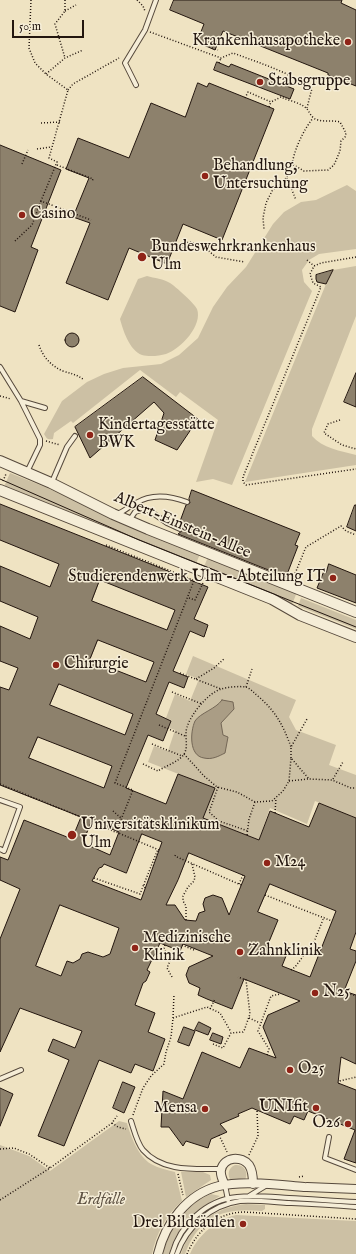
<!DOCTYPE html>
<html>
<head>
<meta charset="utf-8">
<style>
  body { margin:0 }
  #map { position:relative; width:356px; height:1254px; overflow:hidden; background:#efe3c2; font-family:"IM FELL English",serif }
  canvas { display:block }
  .scale { position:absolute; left:12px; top:20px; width:72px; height:18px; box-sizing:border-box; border:2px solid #23160f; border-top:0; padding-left:5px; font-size:12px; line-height:14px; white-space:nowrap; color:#23160f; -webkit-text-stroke:3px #f5edd7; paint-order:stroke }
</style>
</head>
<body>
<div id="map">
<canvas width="356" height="1254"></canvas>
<div class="scale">50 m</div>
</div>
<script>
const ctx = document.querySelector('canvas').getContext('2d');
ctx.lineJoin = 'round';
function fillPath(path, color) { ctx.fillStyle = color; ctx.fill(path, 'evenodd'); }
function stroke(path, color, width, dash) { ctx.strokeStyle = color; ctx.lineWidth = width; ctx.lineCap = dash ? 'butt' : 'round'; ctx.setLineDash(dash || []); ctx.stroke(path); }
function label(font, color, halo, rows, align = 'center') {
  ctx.font = font + ' "IM FELL English",serif'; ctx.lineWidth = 3; ctx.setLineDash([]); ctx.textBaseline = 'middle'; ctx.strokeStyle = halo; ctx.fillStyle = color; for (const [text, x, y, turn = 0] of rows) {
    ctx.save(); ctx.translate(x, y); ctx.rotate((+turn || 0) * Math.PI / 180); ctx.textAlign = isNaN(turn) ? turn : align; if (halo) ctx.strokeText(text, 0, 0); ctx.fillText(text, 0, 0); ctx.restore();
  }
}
const green = new Path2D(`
  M347 185 356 191V249L319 254 309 260 302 270 304 282 312 291 232 485 213 479 196 482 218 420 180 392 176 397 140 370 73 423 71 421 54 433 53 439C48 440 47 439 44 434L62 401 87 382 104 374 123 368 161 364 179 355 198 338 213 307 227 287 246 267 273 224 284 212 301 202 316 200Z
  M356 266V316L312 429V436C322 448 341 451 356 455V465L245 482 326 284 333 270Z
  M147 276C154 278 164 279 170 283 175 286 195 304 197 309 203 325 181 349 166 354 159 356 149 357 142 355 129 350 123 330 120 319L138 279Z
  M10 473 45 487 155 537 200 554 195 566 3 489Z
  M208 557 297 592 291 607 203 569Z
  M301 598 356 620V629L298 606Z
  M193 656 296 700 289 717 296 730 336 745 329 765 356 775V818L315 801 307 824 270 808 259 840 203 818 214 788 148 762 154 746 168 751 175 730 169 728 171 720 166 718 175 694 190 701 199 679 186 674Z
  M119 1121 127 1123C131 1137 138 1156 151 1164 158 1168 167 1170 175 1172L182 1201C166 1215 156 1234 152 1254H0V1145L29 1156 50 1171Z
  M235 1165C244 1164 249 1172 245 1180L231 1181C227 1175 228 1168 235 1165Z
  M181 1172H203L210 1175 211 1180 186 1197Z
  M211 1194 220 1196C195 1211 177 1225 169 1254H163C170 1228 186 1204 211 1194Z
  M246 1204 265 1205V1209L262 1211C224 1207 199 1216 185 1254H181C191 1224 216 1207 246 1204Z
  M236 1215 356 1221V1254H190C198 1235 216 1220 236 1215Z`);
const water = new Path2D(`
  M222 700 233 702 234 709 221 723 223 735 228 737 225 753C219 756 212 760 204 758 189 756 190 732 195 721 200 713 216 709 222 700Z`);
const building = new Path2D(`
  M174 0H342L341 3 356 10V86L328 75V73L223 31 215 50 197 42 204 24 170 10Z
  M217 62 229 67 231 64 294 89 290 99 214 70Z
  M198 83 207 87 209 83 274 109 222 240 183 224 167 264 129 248 108 300 66 283 90 223 73 217 89 178 66 169 78 138 129 158 151 103 185 117Z
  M0 145 61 170 31 247 38 250 15 312 0 306Z
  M333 270 326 284 317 282 316 279V275Z
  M65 340a7 7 0 1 1 14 0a7 7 0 1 1-14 0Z
  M356 373V407L344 402Z
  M143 377 198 419 177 450 155 440 164 413 154 402 90 458 75 427Z
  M192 490 300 533 295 545 298 546 286 577 178 534 183 530V527L179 524 186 505 190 503 189 499Z
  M0 504 208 587 194 619 208 625 204 637 190 631 173 671 188 677 184 688 169 682 156 714 171 721 163 741 148 735 126 788 166 804 178 774 215 788 203 818 259 840 270 811 309 827 319 803 356 818V932L350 949 356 951V961L344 991 356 995V1064L341 1057 338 1083 356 1090V1163L344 1159 355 1130 308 1111 304 1120 294 1116 290 1124 252 1108 238 1114 239 1116 220 1124 227 1132 211 1139 208 1148 186 1141 183 1146 169 1127H161L163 1091 183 1099 202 1052 240 1068 249 1048 276 1058 263 1027 268 1015 300 1001 244 979 232 1009 207 999 198 995 200 988 189 983 186 975 189 967 213 956 183 944 180 951 160 943 147 970 150 972 146 981 143 983 135 1005 155 1013 148 1032 165 1039 153 1071 135 1064 131 1073 99 1060 64 1146 38 1136 69 1060 48 1051 53 1039 75 1048 82 1031 20 1008 0 1052V939L20 889 0 880V857L8 860 24 820 72 839 81 817 0 785V687L9 690 18 668 0 661V626L30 639 38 617 0 601V566L50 587 59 564 0 540ZM100 580 175 610 167 630 92 601ZM98 640 154 662 146 682 90 660ZM59 684 133 714 125 735 50 705ZM38 737 112 766 104 788 29 758ZM92 821 119 832 110 855 83 843ZM142 834 162 842 141 900 92 881 99 868 102 867 104 864 126 873ZM189 853 245 876 229 915 222 898 213 895 205 898 203 904 205 911 199 913 196 921 185 920 175 905H166L178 880ZM270 884 336 911 310 977 282 966 286 956 266 949 278 920 258 912ZM60 905 119 928 110 954 103 957 88 952 82 954 80 959 73 963 67 961 61 976 36 966Z
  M355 505H356V531L347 527Z
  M329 564 356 575V603L317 588 324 571 326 572Z
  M199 1022 211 1028 208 1035 195 1030Z
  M184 1027 195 1031 189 1046 178 1042Z
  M213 1033 223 1037 221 1044 210 1040Z
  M123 1082 135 1087 124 1113 113 1108Z
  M0 1088 13 1094 0 1126Z`);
const path = new Path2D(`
  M31 0 29 48 35 63 46 74 68 90 49 158 57 162 41 201 91 220
  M65 0V11L55 24 65 58
  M137 0 143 6 145 11
  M65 11 76 5
  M150 32 221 58 233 53C260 63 288 72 312 88L307 108
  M212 48 218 50
  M219 63 221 58
  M46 74 65 58 83 50
  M68 90 73 84 119 58
  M245 98 248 92 271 102 281 97C289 101 300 102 307 109 310 113 312 119 318 120 325 122 332 120 340 122L346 133 345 137 341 141 340 151 334 165 328 170 304 171 292 164 287 177 272 191 266 203 263 218 264 229
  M269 107 271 102
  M41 123 60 122
  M37 149 51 147
  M22 164 28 150
  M292 164C295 148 303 131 313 118
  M57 165 93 179 92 182
  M287 178 296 200
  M15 241 32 225 41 201
  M185 251 181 243 191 242 205 248 216 257 245 262
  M356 257 321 263 314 266 310 274 313 283 321 287 243 477V482L246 485 356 469
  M307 260 314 266
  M39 345C43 357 51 366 63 371 71 374 77 374 84 380
  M0 396 11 399
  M340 420 328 424 324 433 342 445 356 449
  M46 441 60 445
  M3 481 6 474
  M106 545 193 580
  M294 576 306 547 341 526 346 531 356 535
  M189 598 195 600 203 583
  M180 673 221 689
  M196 679 214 668 225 658
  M246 687C251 689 254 693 259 697 276 712 283 725 291 747
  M172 692 202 704
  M159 725 185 736
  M152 744 182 756
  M184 754 204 776 217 787 237 792 255 802 272 801 283 791 289 781 291 758 309 779 332 780 351 788H356
  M291 758V747L307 719
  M143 764 158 771C165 766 179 762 184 754 189 746 184 736 187 727 191 714 208 693 221 689 228 687 239 686 246 687L252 669
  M333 779 343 762
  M289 781 308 779
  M0 784 81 817
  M218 787 209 812 219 821 248 831
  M113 811 121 818
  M275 813 276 798
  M92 821 115 832
  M247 835 249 819 255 802
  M159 850 116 832 133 790 115 783 195 578
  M175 856 176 854
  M177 857 241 885
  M94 878 140 894 144 884
  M239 884 243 875
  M145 888 144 884 158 849
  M265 895 332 921
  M186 920V906L183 901V896L188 887 194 881 195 877 192 864
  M165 945 164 948 167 955
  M182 945 194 950 195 948
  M291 970 295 967 314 942 324 917
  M172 977 167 968 175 949
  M342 991 356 996
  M210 1009 215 999
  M173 1018 207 1007 220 1013 231 1032
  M249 1018 260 1023
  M213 1044 223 1048 231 1033 243 1032 244 1031 250 1014 246 980 238 977
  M267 1055 269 1049 258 1031 271 996 280 994
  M339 1084 340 1081 356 1077
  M133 1115 143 1088 151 1076 164 1064 166 1052 171 1037 173 1018 174 994
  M112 1123 118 1127 126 1129
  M219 1135 227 1152
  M0 1149 14 1148 29 1154 50 1168
  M249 1155 258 1136 257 1110
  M178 1174 183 1195
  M299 1177 304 1176
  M0 1200 50 1168 112 1123 117 1116
  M187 1254C197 1230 218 1212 245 1212L356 1219`);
const service = new Path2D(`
  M136 85 125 63 145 30 156 0
  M0 367 21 401 40 439V445L27 472
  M21 401 45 408
  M52 482 67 447 75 436
  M117 514C124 512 129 506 136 503 152 493 171 496 187 502
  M129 521 135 512 144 509 150 511 167 523 180 529
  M0 800 20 807 4 851 0 849
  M0 1079 21 1070
  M131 1121C134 1130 137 1143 143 1150 162 1172 194 1169 221 1169
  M329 1137 325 1158 356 1170
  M225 1185 228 1200
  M249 1196 267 1185
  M172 1254C180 1225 206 1200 237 1197 254 1195 272 1197 289 1198 311 1199 334 1201 356 1202
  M177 1254C186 1227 211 1205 240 1201 256 1200 273 1202 289 1203 311 1204 334 1205 356 1207`);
const minor = new Path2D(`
  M225 1185C223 1181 220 1175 221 1170 224 1156 242 1156 249 1165 253 1171 253 1178 253 1184
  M307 1187 356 1189
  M158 1254C165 1224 187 1194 219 1186 243 1180 279 1185 304 1187`);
const tertiary = new Path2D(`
  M0 461 51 483 113 514 148 529 356 612
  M0 490 272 599 300 615 356 637`);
const tram = new Path2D(`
  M0 479 139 540 356 627`);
const markers = [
  [348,42,4,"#8f2418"],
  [260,82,4,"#8f2418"],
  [205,176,4,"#8f2418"],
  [22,215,4,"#8f2418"],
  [142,257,5,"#8f2418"],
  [90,435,4,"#8f2418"],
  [333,578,4,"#8f2418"],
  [56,665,4,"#8f2418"],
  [72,835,5,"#8f2418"],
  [267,863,4,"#8f2418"],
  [135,948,4,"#8f2418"],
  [240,952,4,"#8f2418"],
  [315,993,4,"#8f2418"],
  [290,1070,4,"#8f2418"],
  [316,1108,4,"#8f2418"],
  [205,1109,4,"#8f2418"],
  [348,1124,4,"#8f2418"],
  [243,1224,4,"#8f2418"]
];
const poiNames = [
  ["Krankenhausapotheke",340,42,"right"],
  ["Stabsgruppe",268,82],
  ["Behandlung,",213,167],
  ["Untersuchung",213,185],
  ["Casino",30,215],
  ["Bundeswehrkrankenhaus",151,248],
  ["Ulm",151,266],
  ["Kindertagesstätte",98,426],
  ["BWK",98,444],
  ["Studierendenwerk Ulm - Abteilung IT",325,578,"right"],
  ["Chirurgie",64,665],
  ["Universitätsklinikum",81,826],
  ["Ulm",81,844],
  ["M24",275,863],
  ["Medizinische",143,939],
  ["Klinik",143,957],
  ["Zahnklinik",248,952],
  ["N25",323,993],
  ["O25",298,1070],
  ["UNIfit",308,1108,"right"],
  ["Mensa",197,1109,"right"],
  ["O26",340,1124,"right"],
  ["Drei Bildsäulen",235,1224,"right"]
];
const streetNames = [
  ["Albert-Einstein-Allee",182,526,23]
];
const parkNames = [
  ["Erdfälle",101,1201]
];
fillPath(green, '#ccc0a4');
fillPath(water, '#aa9d85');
stroke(water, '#746756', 1);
fillPath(building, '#8d816c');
stroke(building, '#23160f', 1);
stroke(service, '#56493c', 6);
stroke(minor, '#56493c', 10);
stroke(tertiary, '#56493c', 12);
stroke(path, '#23160f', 1.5, [1, 2]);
stroke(service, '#f5edd7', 4);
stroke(minor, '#f5edd7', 8);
stroke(tertiary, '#f5edd7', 10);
stroke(tram, '#23160f', 1);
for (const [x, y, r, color] of markers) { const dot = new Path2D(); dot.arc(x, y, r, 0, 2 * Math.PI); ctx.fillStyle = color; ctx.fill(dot); stroke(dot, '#f5edd7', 1.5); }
label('16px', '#23160f', '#f5edd7', poiNames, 'left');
label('16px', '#23160f', '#f5edd7', streetNames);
label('italic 16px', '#5e5243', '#f5edd7', parkNames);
</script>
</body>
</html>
